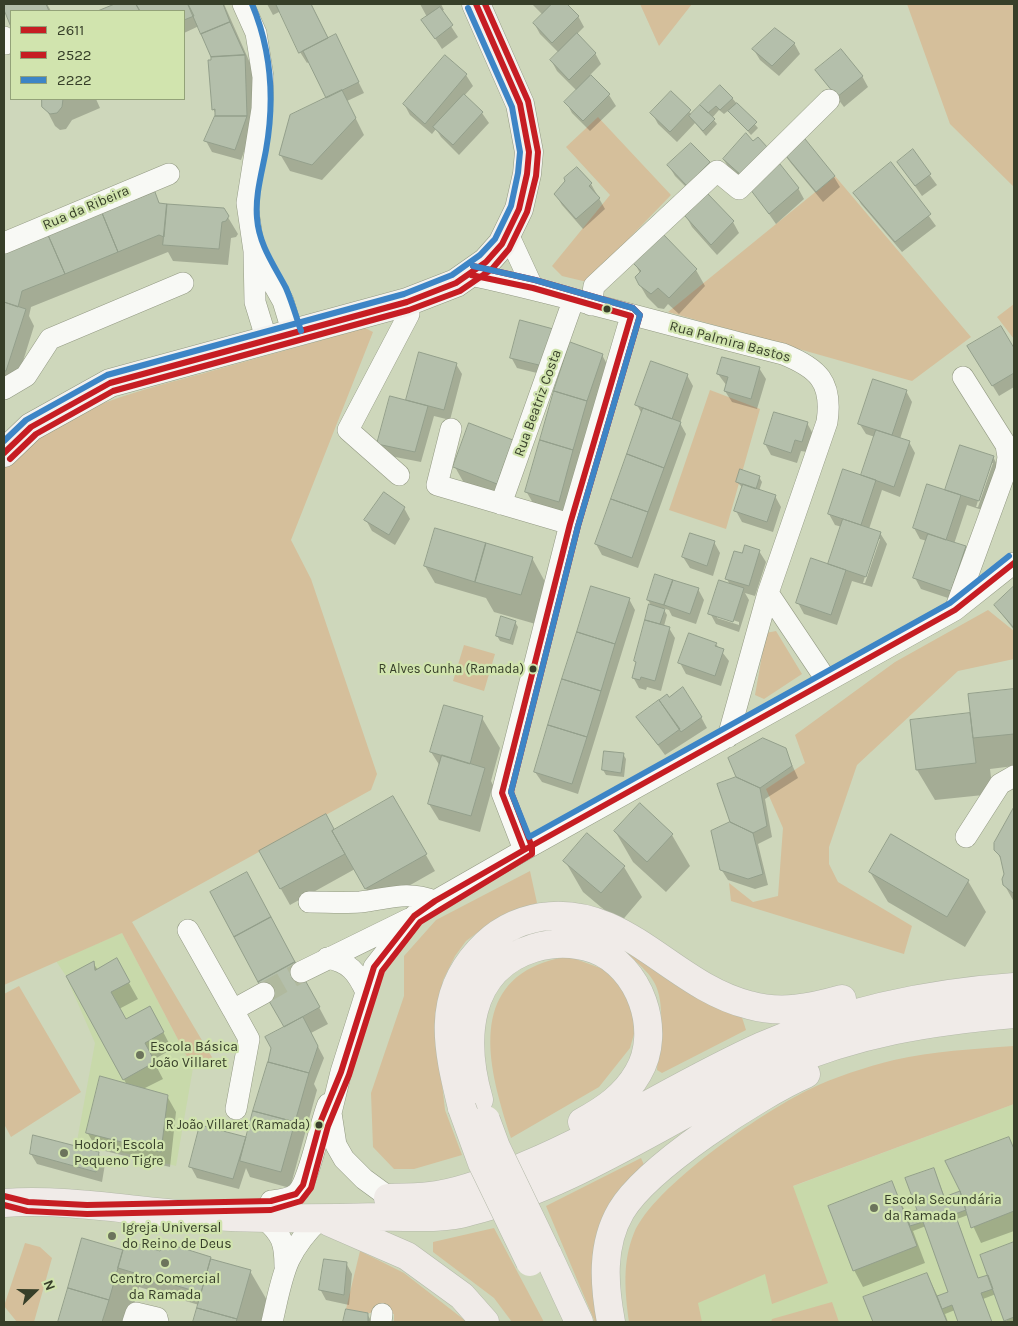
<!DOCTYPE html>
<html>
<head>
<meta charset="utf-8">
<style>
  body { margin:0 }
  #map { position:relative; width:1018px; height:1326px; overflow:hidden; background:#ced7bb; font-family:Karla,sans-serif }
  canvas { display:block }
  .frame { position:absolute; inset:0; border:5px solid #373f29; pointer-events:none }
  .legend { position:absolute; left:10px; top:10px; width:175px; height:90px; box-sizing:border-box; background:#d1e4ae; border:1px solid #93a279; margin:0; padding:6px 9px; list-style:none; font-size:15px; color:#373f29 }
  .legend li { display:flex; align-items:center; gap:10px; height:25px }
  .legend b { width:25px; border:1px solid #93a279 }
  .north { position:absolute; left:10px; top:1266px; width:50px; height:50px; -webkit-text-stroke:4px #d1e4ae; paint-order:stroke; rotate:68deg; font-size:14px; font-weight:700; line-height:20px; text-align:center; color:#373f29 }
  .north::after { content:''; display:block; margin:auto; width:18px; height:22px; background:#373f29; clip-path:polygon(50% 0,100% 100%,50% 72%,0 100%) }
</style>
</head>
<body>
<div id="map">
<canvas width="1018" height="1326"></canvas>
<div class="frame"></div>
<ul class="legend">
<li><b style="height:6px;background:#c61d23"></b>2611</li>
<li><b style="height:6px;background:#c61d23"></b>2522</li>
<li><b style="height:6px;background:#3d85c6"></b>2222</li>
</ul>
<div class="north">N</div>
</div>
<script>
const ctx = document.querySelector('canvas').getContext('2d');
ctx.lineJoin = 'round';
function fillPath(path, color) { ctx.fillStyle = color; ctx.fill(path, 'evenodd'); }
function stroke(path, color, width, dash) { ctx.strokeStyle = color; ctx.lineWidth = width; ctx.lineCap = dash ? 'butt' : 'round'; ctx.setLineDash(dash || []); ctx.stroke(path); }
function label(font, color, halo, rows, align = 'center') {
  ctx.font = font + ' Karla,sans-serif'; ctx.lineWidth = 4.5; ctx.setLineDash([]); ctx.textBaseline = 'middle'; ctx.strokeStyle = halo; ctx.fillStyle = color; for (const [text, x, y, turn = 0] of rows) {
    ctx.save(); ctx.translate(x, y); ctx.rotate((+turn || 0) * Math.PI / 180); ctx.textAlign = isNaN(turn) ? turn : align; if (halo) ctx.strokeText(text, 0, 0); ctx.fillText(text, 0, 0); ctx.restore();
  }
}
const built = new Path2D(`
  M122 933 193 1068 176 1166 77 1141 95 1043 66 976 56 961Z
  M1014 1104V1322H681L676 1230Z`);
const green = new Path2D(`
  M640 4H692L659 46Z
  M907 4H1014V187L950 124Z
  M598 117 671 195 587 282 562 276 552 266 610 195 566 147Z
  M835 176 971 337 912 381 668 312Z
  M1014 304V339L997 317Z
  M365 328 373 332 291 540 311 579 377 774 371 790 132 922 213 1059 193 1068 122 933 4 985V468C55 407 142 391 215 370 265 356 315 342 365 328Z
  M710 390 760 409 726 529 669 510Z
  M988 610 1014 631V659L958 671 857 765 829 847V864L838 882 912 926 904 954 731 901 729 883 753 902 778 896 783 828 766 789 805 763 795 735 895 662Z
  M776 631 802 674 764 699 755 695 766 633Z
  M464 645 495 654 484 691 453 681Z
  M530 871 537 903 494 920 466 941 455 956 443 980 435 1023 445 1110 462 1155 414 1169H394L373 1147 371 1093 404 996V956L436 920Z
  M610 940 740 1011 746 1030 662 1073 657 1070C659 1046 666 1009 656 986 650 970 623 951 610 940Z
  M570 957 603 969 620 986 633 1008 634 1034 630 1048 599 1087 511 1138C494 1085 468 1005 527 970 542 962 554 958 570 957Z
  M19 986 81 1092 11 1137 4 1124V994Z
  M1014 1046V1104L793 1186 828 1283 772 1304 765 1274 698 1303 702 1322H629C625 1292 622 1262 634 1233 654 1186 761 1113 808 1090 834 1077 866 1067 894 1060 933 1051 974 1049 1014 1046Z
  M641 1158 645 1167 611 1213 605 1322H595L546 1206Z
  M494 1228 544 1322H512L494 1298 433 1252V1242Z
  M25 1243 40 1247 52 1258 34 1322H17L4 1306Z
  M360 1251 404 1273 467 1322H394V1314L368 1313 346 1309Z
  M832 1302 839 1322H771L772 1319Z`);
const shadow = new Path2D(`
  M4 4H47L51 11H11V24Z
  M118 4H224L254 72 251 132 241 160 212 152 206 141 217 116 213 109V61L199 26 184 33V11H101Z
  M267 4H311L329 40 341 47 364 93 347 101 364 135 322 180 290 171 280 154 328 98 310 61 307 63 300 52 281 11 273 15Z
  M420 4H441L444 10 441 11 458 37 442 49 423 20 427 17Z
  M532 4H566L578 16 584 27 576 35 595 53 601 64 590 75 609 95 616 106 590 131 572 113 566 102 577 91 557 71 551 60 559 53 540 34 534 23 543 15Z
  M794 43 800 54 779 76 760 60 754 50Z
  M445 56 466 75 473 86 464 96 482 113 489 123 459 155 441 137 436 129 432 134 410 115 404 104Z
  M817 71 862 76 868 87 844 107Z
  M671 92 692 115 732 98 758 128 751 135 729 110 724 114 719 110 712 118 717 124 706 136 695 123 677 142 658 124 652 113Z
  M41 99H96L100 108 72 120 66 129 60 130 55 126Z
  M746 135 749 186 730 170 724 160Z
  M912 151 937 185 922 196 898 162Z
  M783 152 834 177 840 187 823 202 790 162Z
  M709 163 715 173 694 195 675 176 669 166Z
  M891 164 936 226 902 252 861 204 855 193Z
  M591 184 605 209 583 229 562 205 555 194Z
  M798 188 804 199 776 224 752 190Z
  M154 194 160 204 223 209 238 234 236 237 231 238 228 265 173 261 168 252 31 307 29 316 34 326 15 387 4 383V255Z
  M686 216 733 222 739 233 717 255 692 227Z
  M634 262 696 270 705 286 679 314 668 304 664 309 658 308 647 297 637 280 640 273Z
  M521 322 553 377 517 368 511 357Z
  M1001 328 1014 350V387L999 396 969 347Z
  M420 354 456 364 462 374 450 420 434 416 421 462 385 455 379 444 407 402Z
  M602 355 608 366 576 532 544 522 526 491Z
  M759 368 766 379 757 409 732 402 725 391 727 386 718 374Z
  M687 375 693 386 680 423 686 434 638 568 602 555 596 544 642 414 637 405Z
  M906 391 912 402 900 439 909 442 915 453 900 497 882 490 869 529 880 533 887 544 872 587 852 581 837 625 804 614 798 603 829 566 842 527 835 525 829 514 861 477 875 437 866 434 859 423ZM877 539H880L865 583H863Z
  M807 423 813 434 807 452 801 451 797 463 771 455 765 444Z
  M470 425 506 499 464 483 455 467Z
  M993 457 999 468 985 511 967 505 954 544 965 548 971 558 957 601 921 589 915 578 927 541 920 539 914 528 946 491ZM990 463H993L978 507H976Z
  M759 477 762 482 759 491 775 496 781 507 773 532 742 522 736 511 743 488 737 482Z
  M404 508 410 519 395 545 372 531 366 520Z
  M714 542 720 553 713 576 690 568 683 557Z
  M759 551 766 562 755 596 745 593 749 600 739 632 716 624 710 613 730 585 727 579 743 554ZM717 615 739 622V625L717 618Z
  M532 558 549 589 539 625 494 612 486 598 435 583 425 566Z
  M1014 588V630L995 605Z
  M698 589 704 600 696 624 672 616 669 610 663 608 667 615 664 626 669 628 675 638 661 691 647 687 646 690 639 688 633 677 637 664 635 661 650 606 652 607 648 600Z
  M629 599 635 610 578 794 542 782 535 772Z
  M515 622 518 627 513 645 500 641 497 636Z
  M716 644 729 661 721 686 686 674 680 663Z
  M1014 690V766L990 769 993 794 935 800 917 770 911 721 972 714 970 695Z
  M637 717H701L707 728 665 755Z
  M482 718 500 748 491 781 493 785 480 832 439 820 429 804 440 766 431 752Z
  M785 749 798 778 765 799 772 837 758 844 768 885 755 889 728 880 721 869 732 823 738 778Z
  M623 754 626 759 624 777 606 775 603 770Z
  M393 797 435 871 375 905 355 869 290 905 260 852 326 816 334 831Z
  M1014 810V902L1004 884 1005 874 1002 861 995 849V843Z
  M615 831 672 835 690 866 666 892 633 862Z
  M565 861 624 867 642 897 620 923 583 892Z
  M870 872 968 881 986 912 965 947 888 902Z
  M256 890 328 1024 311 1033 324 1058 314 1084 317 1090 290 1188 250 1177 246 1168 239 1189 197 1178 191 1167 245 1138 247 1140 285 1027 211 893Z
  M116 960 138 999 119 1009 126 1020 159 1024 172 1049 153 1060 163 1079 143 1089 167 1096 176 1112 170 1167 97 1149 87 1132 127 1085 68 976 93 963 98 970Z
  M1009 1138 1014 1148V1231L981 1243 968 1215 957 1219 978 1279 989 1275 981 1255 1014 1243V1322H1007L996 1294 983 1299 992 1322H960L955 1310 945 1314 948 1322H874L865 1298 927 1274 938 1297 950 1292 926 1226 913 1231 925 1263 863 1287 854 1270 891 1183 907 1215 919 1211 936 1174 945 1198 961 1192Z
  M98 1153 105 1164 102 1182 37 1164 31 1154Z
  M82 1239 124 1252 210 1258 212 1260 250 1271 268 1302 262 1322H195L199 1305 139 1287 129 1322H59Z
  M346 1263 352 1274 349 1305 326 1300 320 1289Z
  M347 1310 367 1314 372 1322H344Z`);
const building = new Path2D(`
  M4 4H46L49 11H11V27L4 10Z
  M115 4H136L140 11H98Z
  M136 4H188L194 16 184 20V11H140Z
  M188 4H223L230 22 201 34Z
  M276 4H311L328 38 299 53Z
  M552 4H567L579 16 552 43 533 23Z
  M440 7 453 25 435 39 421 20Z
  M230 22 245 55 211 57 201 34Z
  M775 28 795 43 772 66 752 49Z
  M577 33 596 53 569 80 550 60Z
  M336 34 359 82 326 98 303 51Z
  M841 49 863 76 837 97 815 70Z
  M245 55 247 116H215V109L212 110 208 60H211V57Z
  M445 55 467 74 425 124 403 104Z
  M591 75 610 94 583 121 564 102Z
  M720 85 733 98 720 110 716 106 708 113 700 105Z
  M342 90 356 118 312 165 279 155 290 115Z
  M671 91 691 110 670 132 650 113Z
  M464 94 483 112 453 145 433 127Z
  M42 99H63L62 107 57 113 50 114 42 107Z
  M737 103 757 122 748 131 728 111Z
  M700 105 715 119 703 131 689 116Z
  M215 116H247L235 150 204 141Z
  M746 133 753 141 758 137 768 148 742 176 723 159Z
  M801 134 835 176 816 192 782 151Z
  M691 143 710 162 687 186 667 165Z
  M913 149 931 174 915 186 897 162Z
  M891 162 931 214 895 242 853 193Z
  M780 164 799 188 769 214 750 189Z
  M577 167 592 183 589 186 600 198 576 219 554 194 565 181 564 178Z
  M155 192 159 203 167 204 164 237 159 235 118 252 102 213Z
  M708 194 734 221 711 245 685 216Z
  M167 204 224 208 229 216 226 221 222 222 219 249 163 245Z
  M102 213 118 252 65 274 48 235Z
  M662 233 697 269 669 298 658 288 651 294 639 285 635 277 641 271 632 262Z
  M48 235 65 274 22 291 18 307 4 302V254Z
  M4 302 26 309 6 371H4Z
  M520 320 557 330 547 367 510 358Z
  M1001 326 1014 348V373L992 386 967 346Z
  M570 342 603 354 587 401 554 391Z
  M419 352 457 363 444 410 406 400Z
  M722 357 760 367 751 399 724 391 728 377 717 374Z
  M651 361 688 374 672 419 635 405Z
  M873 379 907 390 892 435 858 424Z
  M554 391 587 401 573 450 540 440Z
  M390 396 428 406 415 452 377 444Z
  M643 408 681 422 664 468 627 454Z
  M774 412 808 422 802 442 795 440 791 453 764 444Z
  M469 423 513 440 497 484 453 467Z
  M876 430 910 441 894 487 861 475Z
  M540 440 573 450 559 502 525 492Z
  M960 445 994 456 979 501 945 490Z
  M627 454 664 468 648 512 611 499Z
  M740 469 760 476 756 489 736 482Z
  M843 469 876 480 861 525 828 514Z
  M743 484 776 495 767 522 734 511Z
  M927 484 961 495 946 540 913 528Z
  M384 492 405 507 389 535 364 520Z
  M611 499 648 512 632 558 595 544Z
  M843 519 881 532 866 577 828 564Z
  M435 528 486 543 475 582 424 566Z
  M690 533 715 541 707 566 682 557Z
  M928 534 966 546 951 591 913 578Z
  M486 543 533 557 521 595 475 582Z
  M745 545 760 550 749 586 725 579 734 551 742 553Z
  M811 558 846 570 831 615 796 603Z
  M655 574 673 580 664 605 647 600Z
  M673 580 699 588 690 614 664 605Z
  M719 580 744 588 733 622 708 614Z
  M591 586 630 598 615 644 577 632Z
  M1014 586V628L994 605Z
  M649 604 665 609 660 624 645 620Z
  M501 616 516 621 510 640 496 636Z
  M645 620 670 627 655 681 641 677 640 680 632 678 636 662 634 661Z
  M577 632 615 644 601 691 562 679Z
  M689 633 717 643 715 646 724 649 715 676 678 663Z
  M562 679 601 691 587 737 548 725Z
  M683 687 702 717 681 732 659 700 667 694 669 697Z
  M1014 689V734L973 738 968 694Z
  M659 700 680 729 658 745 636 717Z
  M444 705 483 716 470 764 430 752Z
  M970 713 976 763 916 770 910 720Z
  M548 725 587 737 572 784 534 772Z
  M763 738 786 748 792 766 760 788 736 777 728 758Z
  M604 751 624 753 621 773 602 770Z
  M442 755 485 768 471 816 428 804Z
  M736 777 760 788 767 826 753 833 730 822 717 784Z
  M393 796 427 854 365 889 332 831Z
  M640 803 673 834 647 862 614 831Z
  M1014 807V889L1013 893 1003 885 1002 879 1004 874 1000 856 994 850V843Z
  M326 814 334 829 332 831 345 854 280 889 259 851Z
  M730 822 753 833 763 874 748 879 720 870 711 831Z
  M587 833 625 866 601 893 563 861Z
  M891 834 969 880 947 917 869 872Z
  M247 872 271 917 234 937 210 892Z
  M271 917 295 962 258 982 234 937Z
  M117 958 130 982 111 992 126 1019 150 1006 164 1032 145 1043 155 1062 123 1080 66 976 94 961 95 970Z
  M295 962 320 1007 284 1027 258 982Z
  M303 1017 318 1046 309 1073 268 1062 271 1048 265 1037Z
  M268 1062 309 1073 295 1122 253 1111Z
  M100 1076 168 1095 161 1152 86 1133Z
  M253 1111 295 1122 281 1172 240 1161Z
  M200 1125 246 1137 233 1179 189 1167Z
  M33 1135 99 1152 96 1172 30 1154Z
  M1009 1137 1014 1149V1211L971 1228 960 1191 945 1161Z
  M934 1168 944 1197 960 1191 966 1210 955 1214 978 1278 988 1275 993 1289 981 1293 992 1322H958L952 1305 942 1309 937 1296 948 1292 923 1222 910 1226 906 1214 917 1210 905 1178Z
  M892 1181 917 1246 853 1271 828 1206Z
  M82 1238 123 1250 109 1300 68 1288Z
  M126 1240 160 1251 163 1242 211 1257 201 1293 118 1268Z
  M1014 1242V1317L1004 1321 980 1255Z
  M211 1259 251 1270 237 1319 197 1308Z
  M324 1259 347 1262 344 1295 319 1290Z
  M927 1273 947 1322H873L863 1297Z
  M68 1288 109 1300 102 1322H58Z
  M197 1308 237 1319 236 1322H193Z
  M346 1309 368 1313V1322H343Z`);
const minorTunnel = new Path2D(`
  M264 993 301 972`);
const minor = new Path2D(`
  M243 4 256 33 263 77 262 109 247 203 254 251 255 302 267 341
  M4 37 6 44
  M508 234 533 288
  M4 243 169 174
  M256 253 283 301 293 334
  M471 275C575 298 679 328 783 354 818 368 833 382 827 422L768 593 728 737
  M591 305 594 286 717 171 739 189 829 100
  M4 389 26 376 50 339 183 283
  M451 429 437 485 570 524
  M399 475 348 430 409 314 407 302
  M501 504 573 301
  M768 593 827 681
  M955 610 1006 470 1008 457 1006 445 963 377
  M966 837 1000 784 1014 776
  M524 850 502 793 570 524 631 316
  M309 902C326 902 343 903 360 902 388 899 406 890 435 901
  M188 930 233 1010
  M327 958C349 962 357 972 366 992
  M301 972 409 919
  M236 1109 249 1039 233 1010 264 993
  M390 1198 364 1179 344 1159 336 1145 331 1113 341 1072 374 967 414 916 435 901 524 850 955 610 1014 563
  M271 1201C280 1200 291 1199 297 1193 309 1182 320 1123 328 1104
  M264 1218C282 1235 285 1242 285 1267
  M133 1322 136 1313 157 1318 158 1322
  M272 1322C283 1275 284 1253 321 1218
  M381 1322 382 1314`);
const secondary = new Path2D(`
  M4 453 31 427 110 383 407 302 456 283 486 262 502 244 519 209 527 174 529 152 520 104 476 4`);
const primary = new Path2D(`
  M479 1100C462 1041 465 969 534 948 554 942 574 942 594 949 640 966 663 1031 638 1073 625 1096 604 1110 582 1122
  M462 1108C448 1050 435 999 479 951 495 933 517 921 541 917 625 904 672 986 749 1005 781 1014 810 1008 842 999
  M388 1198C405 1197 421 1198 437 1195 468 1190 498 1177 527 1165 608 1131 682 1082 762 1046 843 1011 927 993 1014 987
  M4 1203C62 1199 120 1209 178 1214 244 1219 311 1219 378 1217 407 1216 440 1220 468 1212 580 1184 674 1113 778 1067 856 1033 931 1021 1014 1014
  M329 1222 407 1256 462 1296 485 1322
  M547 1253 579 1322
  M611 1322C604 1285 601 1245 621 1211 647 1167 758 1095 806 1074`);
const primaryBridge = new Path2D(`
  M462 1108 482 1163 530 1262
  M486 1120 496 1147 547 1253`);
const bus1 = new Path2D(`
  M471 275 533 288 631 316 570 524 502 793 524 850
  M4 453 31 427 110 383 407 302 456 283 486 262 502 244 519 209 527 174 529 152 520 104 476 4
  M4 1196 28 1202 87 1205 271 1201 296 1194 303 1185 320 1123 341 1072 374 967 414 916 435 901 524 850 955 610 1014 563`);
const bus2 = new Path2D(`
  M10 459 36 434 113 391 409 310 460 291 492 269 509 249 527 212 536 176 538 152 528 101 485 4
  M4 1205 27 1211 87 1214 271 1210 301 1201 311 1188 328 1126 349 1075 382 971 420 922 532 854V847L511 792 578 526 640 315 633 308 535 280 473 266`);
const bus3 = new Path2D(`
  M252 4C272 52 275 99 266 150 262 172 255 195 257 218 259 245 274 265 286 288 292 302 296 316 301 331
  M473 266 535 280 633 308 640 315 578 526 511 792 529 837 950 603 1009 556
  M4 441 26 420 107 375 404 294 452 275 480 255 495 239 511 206 518 173 520 152 512 107 468 8`);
const markers = [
  [607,309,4.5,"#373f29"],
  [533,669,4.5,"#373f29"],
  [140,1055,5,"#6c745c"],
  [319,1125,4.5,"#373f29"],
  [64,1153,5,"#6c745c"],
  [874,1208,5,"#6c745c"],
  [112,1236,5,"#6c745c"],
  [165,1263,5,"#6c745c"]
];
const busNames = [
  ["R Alves Cunha (Ramada)",524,669],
  ["R João Villaret (Ramada)",310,1125]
];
const streetNames = [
  ["Rua da Ribeira",86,208,-23],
  ["Rua Palmira Bastos",730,342,15],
  ["Rua Beatriz Costa",538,403,-70]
];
const poiNames = [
  ["Escola Básica",150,1047],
  ["João Villaret",150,1063],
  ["Hodori, Escola",74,1145],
  ["Pequeno Tigre",74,1161],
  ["Escola Secundária",884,1200],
  ["da Ramada",884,1216],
  ["Igreja Universal",122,1228],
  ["do Reino de Deus",122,1244],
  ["Centro Comercial",165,1279,"center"],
  ["da Ramada",165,1295,"center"]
];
fillPath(built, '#c8d9aa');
fillPath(green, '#d5bf9b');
fillPath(shadow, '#0003');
fillPath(building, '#b4bfab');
stroke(building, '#939f8b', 1);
stroke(minorTunnel, '#b0b99e', 21, [21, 11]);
stroke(minor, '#929982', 22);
stroke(secondary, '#929982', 29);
stroke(primary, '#b4b9a9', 29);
stroke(minor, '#f8f9f5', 21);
stroke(secondary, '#f3f2ef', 28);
stroke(primary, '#f0ebe8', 28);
stroke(primaryBridge, '#b4b9a9', 29, []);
stroke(primaryBridge, '#f0ebe8', 28);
stroke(bus1, '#c61d23', 6);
stroke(bus2, '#c61d23', 6);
stroke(bus3, '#3d85c6', 6);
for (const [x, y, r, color] of markers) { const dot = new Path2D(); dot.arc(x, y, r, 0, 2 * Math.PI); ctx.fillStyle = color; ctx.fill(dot); stroke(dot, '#d1e4ae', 2); }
label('13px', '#373f29', '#d1e4ae', busNames, 'right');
label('14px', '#373f29', '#d1e4ae', streetNames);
label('14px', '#373f29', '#d1e4ae', poiNames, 'left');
</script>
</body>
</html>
